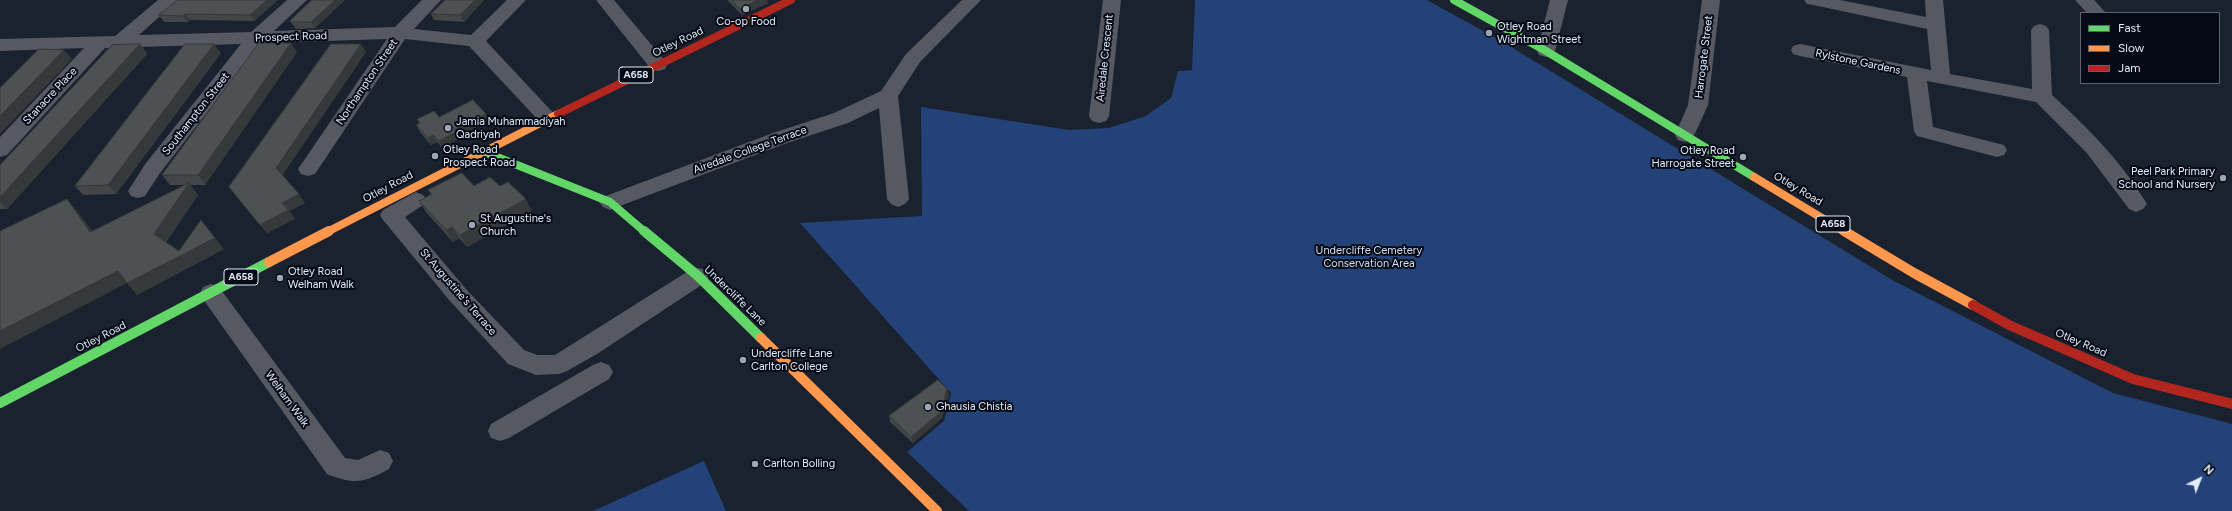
<!DOCTYPE html>
<html>
<head>
<meta charset="utf-8">
<style>
  body { margin:0 }
  #map { position:relative; width:2232px; height:511px; overflow:hidden; background:#1a2230; font-family:Figtree,sans-serif }
  canvas { display:block }
  .legend { position:absolute; left:2080px; top:12px; width:140px; height:72px; box-sizing:border-box; background:#050a14; border:1px solid #5d6471; margin:0; padding:5px 7px; list-style:none; font-size:12px; color:#e2ecfc }
  .legend li { display:flex; align-items:center; gap:8px; height:20px }
  .legend b { width:20px; border:1px solid #5d6471 }
  .north { position:absolute; left:2180px; top:459px; width:40px; height:40px; -webkit-text-stroke:3px #050a14; paint-order:stroke; rotate:43deg; font-size:11px; font-weight:700; line-height:16px; text-align:center; color:#e2ecfc }
  .north::after { content:''; display:block; margin:auto; width:14px; height:18px; background:#e2ecfc; clip-path:polygon(50% 0,100% 100%,50% 72%,0 100%) }
</style>
</head>
<body>
<div id="map">
<canvas width="2232" height="511"></canvas>
<ul class="legend">
<li><b style="height:5px;background:#63d668"></b>Fast</li>
<li><b style="height:5px;background:#ff974d"></b>Slow</li>
<li><b style="height:5px;background:#b3261e"></b>Jam</li>
</ul>
<div class="north">N</div>
</div>
<script>
const ctx = document.querySelector('canvas').getContext('2d');
ctx.lineJoin = 'round';
function fillPath(path, color) { ctx.fillStyle = color; ctx.fill(path, 'evenodd'); }
function stroke(path, color, width, dash) { ctx.strokeStyle = color; ctx.lineWidth = width; ctx.lineCap = dash ? 'butt' : 'round'; ctx.setLineDash(dash || []); ctx.stroke(path); }
function label(font, color, halo, rows, align = 'center') {
  ctx.font = font + ' Figtree,sans-serif'; ctx.lineWidth = 4; ctx.setLineDash([]); ctx.textBaseline = 'middle'; ctx.strokeStyle = halo; ctx.fillStyle = color; for (const [text, x, y, turn = 0] of rows) {
    ctx.save(); ctx.translate(x, y); ctx.rotate((+turn || 0) * Math.PI / 180); ctx.textAlign = isNaN(turn) ? turn : align; if (halo) ctx.strokeText(text, 0, 0); ctx.fillText(text, 0, 0); ctx.restore();
  }
}
const green = new Path2D(`
  M1195 0H1427L1503 42 1894 281 2113 393 2232 424V511H969L907 452 944 421 951 393 800 223 922 216 921 107 1069 130 1109 128 1146 116 1171 98 1178 71 1192 70Z
  M704 461 726 511H593Z`);
const street = new Path2D(`
  M158 0H178L139 35 251 32 287 0H307L274 31 395 27 422 0H441L414 29 471 35 507 0H526L486 41 558 118 555 123 548 125 541 123 469 46 405 39 315 174 308 176 301 174 298 169 387 39 261 43 160 173 145 196 138 198 131 196 128 191 146 163 241 44 105 48 7 155 0 157V137L84 48 0 51V39L115 36Z
  M596 0H614L665 61 667 65 665 69 658 71 651 69Z
  M962 0H981L920 62 898 96 909 199 905 204 898 207 891 204 887 199 879 108 848 123 787 143 617 207 610 210 603 207 599 202 603 197 773 133 834 113 881 91 906 54Z
  M1103 0H1121L1109 116 1106 121 1099 123 1092 121 1089 116Z
  M1550 0H1568L1555 51 1553 55 1546 57 1539 55 1537 51Z
  M1702 0H1720L1708 105 1692 140 1685 142 1678 140 1675 135 1688 105Z
  M1804 0H1840L1926 17 1925 0H1943L1950 74 2032 89 2031 30 2034 26 2040 24 2046 26 2049 30 2052 95C2087 127 2122 162 2147 204L2143 209 2136 212 2129 209 2086 152 2036 102 1927 81 1933 127 2004 145 2007 150 2004 155 1997 157 1917 136 1914 131 1907 77 1800 56 1793 54 1791 50 1793 46 1800 44 1931 70 1927 29 1813 5 1807 4Z
  M2075 0H2094L2106 13H2087Z
  M416 192 423 195 427 200 423 205 405 217 466 289 524 350 537 355H555L690 270 698 268 706 270 709 276 706 282 597 354 567 371 559 374 536 375 508 364 450 301 383 220 380 215 383 210Z
  M211 284 219 287 345 458 358 460 380 450 389 453 393 461 389 469C364 483 354 485 327 474L203 299 200 293 203 287Z
  M601 362 609 365 613 372 609 379 509 438 500 441 491 438 488 431 491 424 593 365Z`);
const fastFar1 = new Path2D(`
  M1454 0 1546 51 1754 177
  M482 151 610 202 645 232`);
const fast = new Path2D(`
  M644 231 698 276 761 338
  M0 403 269 262`);
const slowFar1 = new Path2D(`
  M1754 177 1845 232
  M327 232 558 114`);
const slow = new Path2D(`
  M1844 231 1914 273 1973 305
  M269 262 329 231
  M761 338 937 511`);
const jamFar1 = new Path2D(`
  M558 114 791 0`);
const jam = new Path2D(`
  M1973 305 2009 325 2133 379 2232 404`);
const wall = new Path2D(`
  M278 0 254 21 190 20 188 22H164L159 15Z
  M312 0H345L315 28 296 29 290 21Z
  M484 0 464 22 434 20 431 14Z
  M727 0H767L768 3 742 15Z
  M140 44 147 54 7 209H0V165Z
  M297 52 205 185H190L198 195 166 242 179 251 224 249 137 295 77 211 92 231 186 185H170L162 175Z
  M366 52 282 175 305 203 289 211 295 219 267 233 229 187Z
  M221 53 116 194 83 195 75 186Z
  M439 117 490 120 458 136 459 139 442 147 437 142 431 145 420 132 416 125 419 124 417 119Z
  M474 186H500L532 211 467 247 459 238 453 242 426 212 419 201 431 195 428 190Z
  M947 389 949 395 942 418 913 443 890 422 889 416Z`);
const shadedWall = new Path2D(`
  M267 0H278L254 21 250 15Z
  M335 0H345L315 28 311 22Z
  M475 0H484L464 22 460 15Z
  M758 0H767L768 3 742 15 740 9Z
  M185 14 190 20 188 22 183 16Z
  M291 43 297 52 205 185 198 175Z
  M140 44 147 54 7 209 0 202V197Z
  M214 44 221 53 116 194 108 185Z
  M361 44 366 52 282 176 276 168Z
  M64 50 72 59 0 134V116Z
  M486 114 490 120 458 136 459 139 442 147 439 141 454 130Z
  M433 135 437 142 431 145 428 138Z
  M189 183 198 195 163 245 154 234Z
  M299 194 305 203 289 211 295 219 267 233 260 225 282 203Z
  M67 199 77 211 101 243 90 232Z
  M526 199 532 211 467 247 460 235Z
  M201 220 224 249 137 295 127 283 0 349V331L118 271 129 282 215 238Z
  M452 227 459 238 453 242 446 230Z
  M947 389 949 395 942 418 913 443 911 437Z`);
const building = new Path2D(`
  M178 0H267L250 15 185 14 183 16 159 15Z
  M312 0H335L311 22H292L290 21Z
  M445 0H475L460 15 431 14Z
  M732 0H758L740 9Z
  M259 43H291L198 175H162Z
  M140 44 0 197V165L112 45Z
  M185 44H214L108 185 75 186Z
  M331 44H361L276 168 299 194 282 203 288 210 260 225 229 187Z
  M39 49 64 50 0 116V88Z
  M473 100 486 114 454 130 456 132 439 141 433 135 428 138 416 125 420 123 417 119 434 111 439 117Z
  M462 173 474 186 490 177 500 186 508 182 526 199 460 235 452 227 446 230 419 201 432 194 428 190Z
  M189 183 154 234 179 251 201 220 215 238 127 283 118 271 0 331V231L67 199 90 232Z
  M938 380 947 389 941 412 911 437 889 416Z`);
const markers = [
  [746,9,4,"#9ca5b5"],
  [1489,33,4,"#9ca5b5"],
  [448,128,4,"#9ca5b5"],
  [435,156,4,"#9ca5b5"],
  [1743,157,4,"#9ca5b5"],
  [2223,178,4,"#9ca5b5"],
  [472,225,4,"#9ca5b5"],
  [280,278,4,"#9ca5b5"],
  [743,360,4,"#9ca5b5"],
  [928,407,4,"#9ca5b5"],
  [755,464,4,"#9ca5b5"]
];
const shields = [
  [636,75,34],
  [1833,224,34],
  [241,277,34]
];
const shieldNames = [
  ["A658",636,75],
  ["A658",1833,224],
  ["A658",241,277]
];
const poiNames = [
  ["Co-op Food",746,22,"center"],
  ["Otley Road",1497,27],
  ["Wightman Street",1497,40],
  ["Jamia Muhammadiyah",456,122],
  ["Qadriyah",456,135],
  ["Otley Road",443,150],
  ["Prospect Road",443,163],
  ["Otley Road",1735,151,"right"],
  ["Harrogate Street",1735,164,"right"],
  ["Peel Park Primary",2215,172,"right"],
  ["School and Nursery",2215,185,"right"],
  ["St Augustine's",480,219],
  ["Church",480,232],
  ["Otley Road",288,272],
  ["Welham Walk",288,285],
  ["Undercliffe Lane",751,354],
  ["Carlton College",751,367],
  ["Ghausia Chistia",936,407],
  ["Carlton Bolling",763,464]
];
const streetNames = [
  ["Prospect Road",291,37,-2],
  ["Otley Road",678,42,-26],
  ["Harrogate Street",1704,57,-83],
  ["Airedale Crescent",1105,58,-84],
  ["Rylstone Gardens",1858,62,12],
  ["Northampton Street",367,82,-56],
  ["Stanacre Place",50,96,-47],
  ["Southampton Street",196,114,-52],
  ["Airedale College Terrace",750,150,-20],
  ["Otley Road",388,187,-28],
  ["Otley Road",1798,189,31],
  ["St Augustine's Terrace",458,292,49],
  ["Undercliffe Lane",735,296,44],
  ["Otley Road",101,337,-27],
  ["Otley Road",2081,343,23],
  ["Welham Walk",287,399,54]
];
const parkNames = [
  ["Undercliffe Cemetery",1369,251],
  ["Conservation Area",1369,264]
];
fillPath(green, '#234278');
fillPath(street, '#565961');
stroke(fastFar1, '#63d668', 8);
stroke(fast, '#63d668', 10);
stroke(slowFar1, '#ff974d', 8);
stroke(slow, '#ff974d', 10);
stroke(jamFar1, '#b3261e', 8);
stroke(jam, '#b3261e', 10);
fillPath(wall, '#424646');
fillPath(shadedWall, '#363939');
fillPath(building, '#4d5151');
stroke(building, '#363939', 1);
for (const [x, y, r, color] of markers) { const dot = new Path2D(); dot.arc(x, y, r, 0, 2 * Math.PI); ctx.fillStyle = color; ctx.fill(dot); stroke(dot, '#050a14', 1.5); }
for (const [x, y, w] of shields) { const box = new Path2D(); box.roundRect(x - w / 2, y - 8, w, 16, 3); ctx.fillStyle = '#050a14'; ctx.fill(box); stroke(box, '#e2ecfc', 1); }
label('bold 10px', '#e2ecfc', null, shieldNames);
label('11px', '#e2ecfc', '#050a14', poiNames, 'left');
label('11px', '#e2ecfc', '#050a14', streetNames);
label('11px', '#d3dff3', '#050a14', parkNames);
</script>
</body>
</html>
